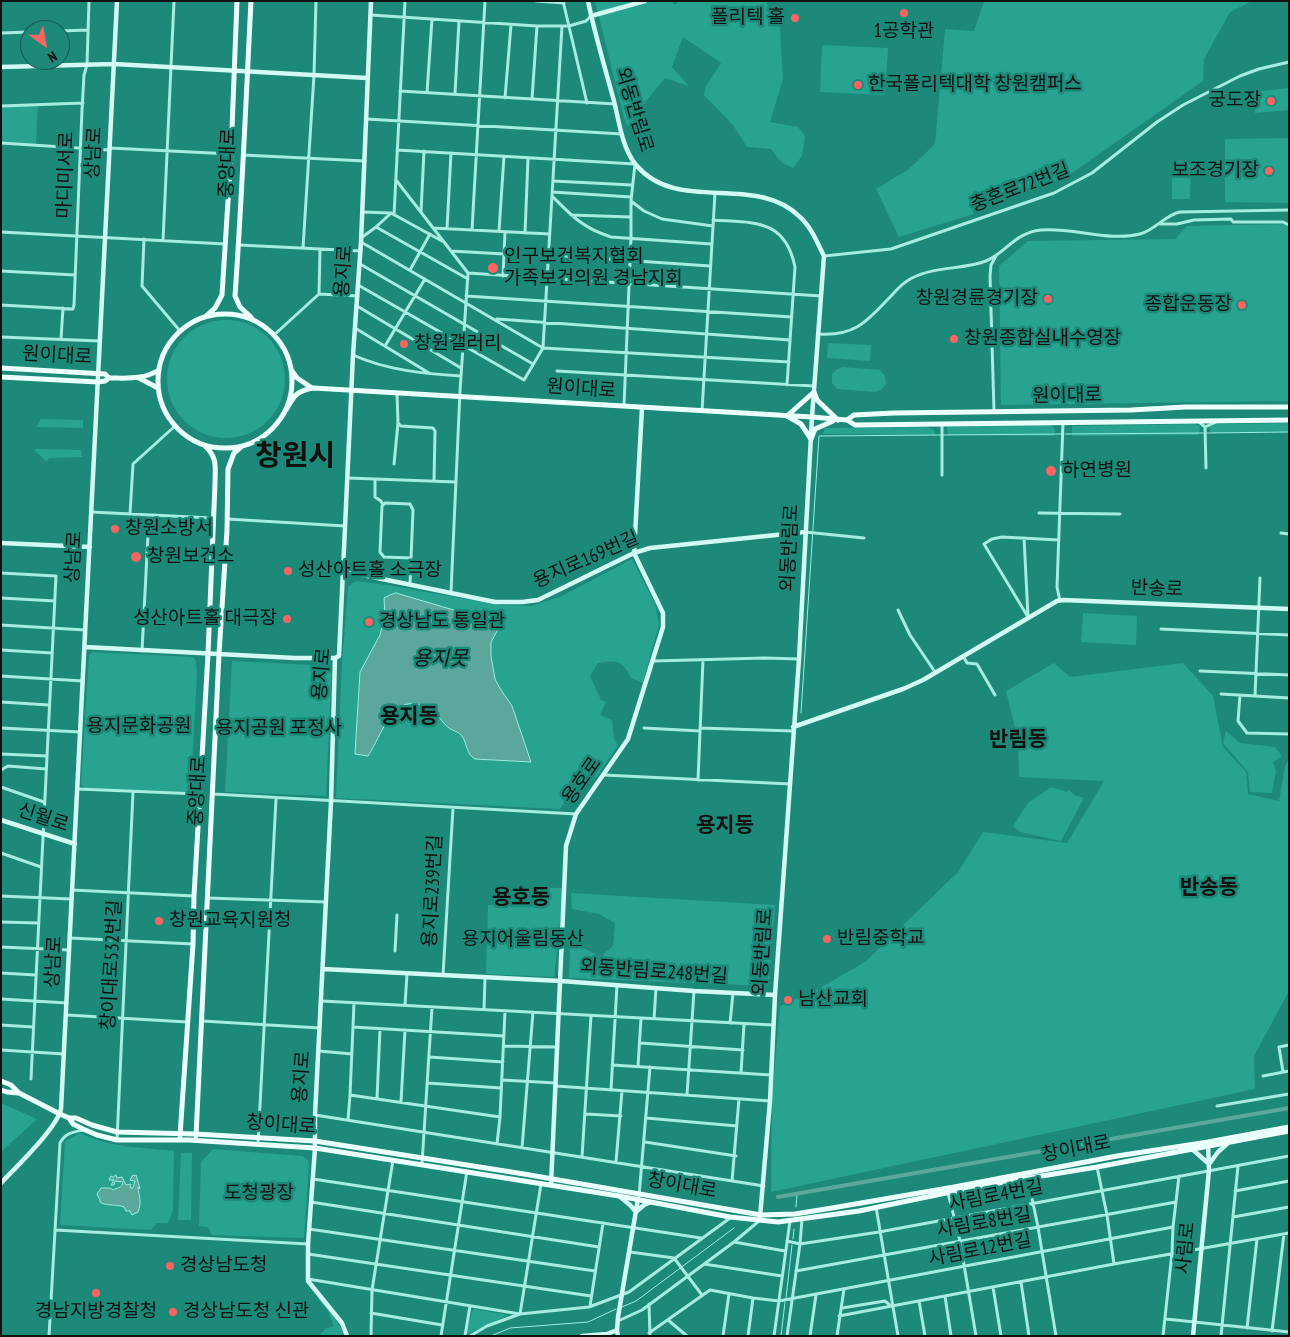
<!DOCTYPE html>
<html>
<head>
<meta charset="utf-8">
<style>
  body { margin:0 }
  #map { position:relative; width:1290px; height:1337px; overflow:hidden; background:#1c8979; font-family:"PT Sans Narrow",sans-serif }
  canvas { display:block }
  .frame { position:absolute; inset:0; border:2px solid #111; pointer-events:none }
  .north { position:absolute; left:20px; top:20px; width:50px; height:50px; box-sizing:border-box; background:#1c8979; border:1px solid #18594f; border-radius:50%; rotate:148deg; font-size:14px; font-weight:700; line-height:20px; text-align:center; color:#111 }
  .north::after { content:''; display:block; margin:auto; width:18px; height:22px; background:#fc6463; clip-path:polygon(50% 0,100% 100%,50% 72%,0 100%) }
</style>
</head>
<body>
<div id="map">
<canvas width="1290" height="1337"></canvas>
<div class="frame"></div>
<div class="north">N</div>
</div>
<script>
const ctx = document.querySelector('canvas').getContext('2d');
ctx.lineJoin = 'round';
function fillPath(path, color) { ctx.fillStyle = color; ctx.fill(path, 'evenodd'); }
function stroke(path, color, width, dash) { ctx.strokeStyle = color; ctx.lineWidth = width; ctx.lineCap = dash ? 'butt' : 'round'; ctx.setLineDash(dash || []); ctx.stroke(path); }
function label(font, color, halo, rows, align = 'center') {
  ctx.font = font + ' "PT Sans Narrow","Noto Sans KR",sans-serif'; ctx.lineWidth = 5; ctx.setLineDash([]); ctx.textBaseline = 'middle'; ctx.strokeStyle = halo; ctx.fillStyle = color; for (const [text, x, y, turn = 0] of rows) {
    ctx.save(); ctx.translate(x, y); ctx.rotate((+turn || 0) * Math.PI / 180); ctx.textAlign = isNaN(turn) ? turn : align; if (halo) ctx.strokeText(text, 0, 0); ctx.fillText(text, 0, 0); ctx.restore();
  }
}
const green = new Path2D(`
  M595 1H670L676 5 678 1H767V5L779 10 783 79 770 122 798 127 805 136 802 156 793 168 781 162 771 149 747 147 733 125 704 95 705 88 721 63 683 37 672 67 689 86 665 78 647 100 628 127 624 118Z
  M984 1H1252L1230 12 1204 59 1203 81 1065 178 1048 184 1047 182 972 208 974 214 899 237 876 189 909 169 935 144 945 29 974 31Z
  M822 45 888 48 885 95 820 92Z
  M1289 88V110L1255 113 1252 92Z
  M20 104H38L36 145 1 143V106Z
  M1289 138V203L1225 202V139Z
  M1172 161H1191L1190 199H1172Z
  M1289 224V401L1001 405 999 266 1028 241 1175 239 1187 226Z
  M167 379a59 59 0 1 1 118 0a59 59 0 1 1-118 0Z
  M828 343 871 345 870 361 827 358Z
  M843 367 880 370 885 376 886 384 882 389 875 392 837 389 832 383V374L837 369Z
  M41 419 83 420V428L36 427Z
  M1289 423V432L1211 433 1209 427 1212 424Z
  M1049 424 1055 429 1054 436 948 435 947 426Z
  M1195 424 1200 426 1199 435 1072 436V426Z
  M928 427 934 430 936 435 823 434 825 428Z
  M36 449 81 450 82 457 49 458 47 462 34 450Z
  M632 559 655 604 659 624 643 683 631 678C622 660 617 660 598 663L590 676 601 700 606 702 600 715 612 720 614 739 618 745 597 776 589 783 577 774 571 792 560 809 336 798 342 664 348 587 356 581 387 585 500 605 531 606 560 597Z
  M1083 613 1137 616 1136 645 1081 642Z
  M92 652 193 657 196 662 197 674 191 786 189 790 185 792 84 788 81 784 89 655Z
  M232 661 332 666 326 796 225 792Z
  M1054 663 1070 677 1183 663 1213 696 1223 747 1246 772 1248 794 1279 801 1285 766 1289 759V991L1254 1056 1255 1089 771 1192 772 1099 780 1006 811 993 865 962 958 872 983 832 1067 843 1104 781 1019 777 1018 740 1006 691Z
  M1226 731 1240 743 1275 747 1282 756 1273 762 1276 771 1272 793 1250 792 1248 772 1223 743Z
  M1051 787 1067 792 1069 790 1074 795 1084 798 1061 841 1020 832 1013 826 1028 803Z
  M512 887 564 888 554 977 486 974 488 905 511 906Z
  M571 893 775 905 769 986 569 978 570 945 582 947 600 957 613 946 615 923 599 914 572 909Z
  M1 1103 37 1119 1 1152Z
  M80 1133C110 1148 141 1147 174 1151L173 1210 168 1223H157L151 1230 60 1225 65 1141Z
  M213 1149 302 1156 308 1160 309 1165 304 1238 212 1235 208 1227 199 1226 201 1162Z
  M181 1153H192L191 1220H178Z
  M316 1297C325 1301 342 1326 344 1336H319L325 1329 334 1326 328 1311Z
  M473 1309 509 1315 468 1334 466 1333Z`);
const water = new Path2D(`
  M396 593 467 614 501 615 502 622 491 642V656L495 679 501 690 512 706 531 762 475 759C466 754 467 743 462 736 458 731 453 731 449 728 442 723 438 713 429 709 394 688 383 733 368 756L355 754 360 672 380 635 385 614 384 598 390 595Z
  M116 1175 117 1178 122 1177 126 1185 131 1184 130 1188H133L135 1181 130 1180 133 1175 135 1176 136 1175 140 1189 138 1187C139 1197 142 1202 138 1212L132 1215 130 1211H126L124 1207C117 1204 104 1206 100 1202V1200L97 1194 101 1188H110L113 1190C117 1188 122 1188 123 1182L115 1181 114 1185H111L114 1180H109L111 1176 113 1177Z`);
const stream = new Path2D(`
  M1207 433 1289 432
  M1065 434 1203 433
  M801 713 819 436 1061 434
  M796 1207 797 1194
  M793 1239 794 1229
  M786 1298 792 1245
  M622 1307 636 1301 734 1228
  M491 1336 510 1328 588 1322 616 1309
  M781 1336 785 1302`);
const canal = new Path2D(`
  M778 1197 1289 1108`);
const street = new Path2D(`
  M536 1 564 3
  M563 1 587 103
  M371 15 537 26H569L586 21 591 16
  M60 31 88 30
  M1 33 30 32
  M400 91 615 104
  M427 93 432 19
  M455 94 459 21
  M505 98 511 25
  M532 99 537 26
  M1 106 83 103
  M366 119 622 134
  M1 143 109 150
  M110 148 231 154
  M397 150C476 154 555 160 635 164L631 201V238L624 406
  M243 155 365 161
  M396 180 468 273 460 391 451 592
  M553 181 632 185
  M552 192 631 197
  M553 197C573 217 583 228 611 237L711 244
  M631 201 644 211 662 219 713 226
  M362 212 391 213 442 241
  M421 212 424 151
  M394 215 405 1
  M571 215 631 217
  M713 220C753 223 785 218 795 267L787 385
  M1160 224H1177L1194 220 1231 219 1233 222H1283L1289 225
  M376 227 390 214
  M433 228 550 234
  M447 229 451 153
  M472 230 485 1
  M499 231 504 156
  M1 232 225 244
  M525 233 528 159
  M361 238 376 227 468 279
  M144 239 142 286 180 331
  M163 241 174 1
  M361 242 543 348 789 362
  M239 245 361 251
  M303 248 314 75 316 1
  M451 251 504 254
  M549 255 710 266
  M824 256 891 249 1054 193 1092 173 1157 122 1183 105 1240 76 1259 69 1289 62
  M360 264 533 364
  M410 270 430 234
  M1 271 75 275
  M468 273 821 296
  M503 276 505 232
  M358 285 524 380 543 348 562 26
  M319 294 358 296
  M466 296 792 317
  M1 305 73 309 74 305 82 110 84 75 87 65 89 1
  M357 306 461 368
  M497 319 790 340
  M355 328 429 373
  M818 334C856 337 868 320 892 295 898 288 904 282 912 278 935 266 962 270 986 261 1007 252 1014 233 1041 230 1072 227 1109 242 1140 234 1155 230 1165 215 1180 212L1289 210
  M274 335 319 294 320 249
  M1 337 100 341
  M61 339 63 308
  M385 346 425 279
  M353 355C386 370 425 374 461 376
  M557 371 814 386
  M397 393 398 423 401 426 433 428 435 431 434 481
  M702 411 715 193
  M994 411 990 276 991 265 996 256
  M1199 422 1205 427 1206 468
  M942 425V475
  M1205 427 1216 422
  M394 464 398 423
  M348 478 456 482
  M375 479V497L381 501 383 505
  M383 505 385 503 410 504 413 510 410 584
  M383 505 382 506 380 552 384 557 411 558
  M91 512 212 518
  M1039 513 1120 514
  M130 514 133 464 175 426
  M227 519 345 526
  M805 532 864 538
  M1281 533 1289 534
  M1024 538 1028 616
  M1 573 56 576 31 1079
  M1 598 55 601
  M1060 601 1057 587 1063 423
  M898 610 910 635 935 672
  M1028 617 984 544 992 539 1002 537 1059 540
  M1 625 85 630
  M1161 629 1289 635
  M1 650 52 653
  M142 651 149 515
  M963 656 967 663 977 664 995 695
  M653 661 765 658 799 659
  M1200 671 1289 675
  M1 676 83 681
  M1221 694 1289 698
  M1240 695 1238 721 1247 733 1289 734
  M1255 696 1260 578
  M1 702 49 705
  M1 728 80 732
  M644 728 700 731
  M700 728 793 731
  M1 754 47 756
  M1 770 8 766 46 769
  M604 775 790 784
  M698 780 703 660
  M1 787 44 802
  M78 789 200 794
  M213 794 576 814
  M1 853 41 867
  M72 890 194 896
  M1 896 71 899
  M208 898 326 902
  M1 922 38 923
  M70 938 193 944
  M1 947 69 950
  M395 951 397 915
  M1 973 36 975
  M443 975 453 808
  M1 999 67 1003
  M322 1001 773 1025
  M405 1005 407 974
  M484 1010 485 978
  M67 1015 187 1022
  M654 1019 656 988
  M202 1021 320 1028
  M730 1023 733 993
  M1 1025 33 1027
  M353 1027 504 1036
  M640 1043 743 1050
  M504 1046 558 1047
  M1 1050 64 1054
  M319 1051 352 1054
  M429 1057 503 1062
  M612 1065 771 1075
  M638 1066 641 1018
  M1283 1072 1279 1047 1289 1045
  M741 1073 744 1024
  M1263 1076 1289 1071
  M502 1080 556 1083
  M427 1083 501 1088
  M556 1086 770 1101
  M611 1090 617 985
  M350 1095 500 1117
  M687 1095 694 991
  M377 1099 380 1029
  M401 1102 405 1030
  M1217 1106 1289 1094
  M586 1114 621 1116
  M315 1115 764 1186
  M646 1118 737 1126
  M348 1120 350 1095 354 1003
  M117 1140 133 792
  M645 1142 736 1156
  M258 1144 276 799
  M497 1144 500 1117 505 1011
  M522 1148 533 1012
  M582 1157 591 1016
  M616 1162 622 1091
  M422 1164 432 1007
  M1097 1167 1107 1215 1114 1264
  M313 1179 701 1238
  M1028 1179 1038 1227 1056 1336
  M732 1181 739 1099
  M1235 1191 1289 1181
  M948 1193 960 1241 976 1336
  M639 1196 650 1067
  M311 1202 599 1247
  M876 1207 898 1336
  M1233 1217 1289 1207
  M309 1229 595 1271
  M55 1230 308 1244
  M787 1241 800 1244 879 1232 1289 1156
  M734 1242 785 1251
  M630 1252 674 1258 702 1295
  M308 1254 591 1296
  M704 1264 782 1276
  M796 1271 1176 1202
  M308 1279 520 1314 541 1184
  M1021 1282 1029 1336
  M993 1287 1001 1336
  M945 1296 951 1336
  M919 1301 925 1336
  M649 1304 650 1336
  M590 1306 603 1223
  M842 1308 885 1301 891 1306
  M371 1313 442 1325
  M839 1316 1114 1264 1289 1233
  M1166 1319 1289 1332
  M668 1320 687 1336
  M618 1321 642 1310 734 1242 759 1221
  M1247 1328 1257 1239
  M1272 1331 1284 1234
  M649 1333 710 1290 753 1298 779 1301 1173 1227
  M49 1336 60 1143C65 1133 73 1132 83 1130
  M371 1336 372 1290 393 1160
  M441 1336 467 1171
  M465 1336 470 1306
  M470 1336 487 1326 520 1314 589 1307 629 1292 730 1218
  M723 1336 729 1294
  M748 1336 753 1298
  M774 1336 790 1221
  M787 1336 800 1244 802 1219
  M810 1336 816 1295
  M837 1336 844 1289
  M1163 1336 1172 1253 1173 1227 1179 1176
  M1221 1336 1238 1166`);
const secondary = new Path2D(`
  M588 1C595 35 605 68 614 101 619 121 622 148 636 165 678 215 755 172 800 217 811 227 817 242 824 256L812 417 799 659 775 995 770 1101 760 1217
  M591 16 645 1
  M1 67 114 64 367 78
  M1 543 90 547
  M343 571 495 602H522L538 600 634 553 650 548 805 532
  M85 647 295 658H335
  M793 727 903 689 923 680 1057 601 1063 600 1289 609
  M1 820 75 844
  M323 969 561 981 694 991 775 995
  M1192 1149 1209 1164
  M1210 1163 1218 1152 1228 1143
  M1 1183C16 1167 57 1128 61 1109L117 1
  M551 1185 566 846 576 814 628 739 663 627V613L634 553 642 408
  M619 1196 630 1205 636 1212
  M637 1211 644 1205 651 1202
  M347 1336 342 1323 308 1281V1244L315 1148V1115L331 802 335 658 339 656 353 355 361 242 371 1
  M582 1336 607 1334 617 1330
  M618 1336 617 1330 618 1317 638 1199
  M1193 1336 1209 1170 1208 1143`);
const primary = new Path2D(`
  M251 1C246 99 242 198 235 296L240 307 251 317
  M158 381a67 67 0 1 1 134 0a67 67 0 1 1-134 0Z
  M206 316 215 308 222 295 231 154 237 1
  M1 368 105 374 109 378
  M292 371 297 378 312 388
  M1 377 98 382 105 381 109 378C127 378 143 380 159 370
  M139 378 158 388
  M286 410C294 396 296 391 313 388L812 417 847 420 855 425 1289 420
  M847 420 854 415 894 413 1131 410 1186 407H1289
  M811 439 801 424 787 416 814 392 817 400 838 420
  M811 439 815 429 833 421
  M1 1081 11 1085 19 1093 60 1114 69 1118H76L92 1125 117 1132 196 1134 315 1141 524 1174 761 1215 795 1214 832 1208 954 1187 1117 1156 1208 1142 1289 1127
  M1 1090 7 1092 18 1093
  M69 1118 73 1124 83 1129 97 1135 117 1140H189L315 1148 619 1196 730 1217 778 1222 859 1211 980 1186 1097 1167 1289 1131
  M180 1136 193 944 194 896 208 654 215 484C215 467 218 458 205 446
  M196 1136 219 654 227 530 228 469 234 453 241 447`);
const markers = [
  [904,13,5,"#fc6463"],
  [795,18,5,"#fc6463"],
  [858,85,5,"#fc6463"],
  [1271,101,5,"#fc6463"],
  [1269,171,5,"#fc6463"],
  [493,268,6,"#fc6463"],
  [1048,299,5,"#fc6463"],
  [1242,305,5,"#fc6463"],
  [954,339,5,"#fc6463"],
  [404,344,5,"#fc6463"],
  [1051,471,6,"#fc6463"],
  [115,529,5,"#fc6463"],
  [136,557,6,"#fc6463"],
  [288,571,5,"#fc6463"],
  [287,619,5,"#fc6463"],
  [369,622,5,"#fc6463"],
  [159,921,5,"#fc6463"],
  [827,939,5,"#fc6463"],
  [788,1000,5,"#fc6463"],
  [170,1266,5,"#fc6463"],
  [96,1293,5,"#fc6463"],
  [173,1312,5,"#fc6463"]
];
const poiNames = [
  ["폴리텍 홀",785,18,"right"],
  ["1공학관",904,32,"center"],
  ["한국폴리텍대학 창원캠퍼스",868,85],
  ["궁도장",1261,101,"right"],
  ["보조경기장",1259,171,"right"],
  ["인구보건복지협회",504,257],
  ["가족보건의원 경남지회",504,279],
  ["창원경륜경기장",1038,299,"right"],
  ["종합운동장",1232,305,"right"],
  ["창원종합실내수영장",964,339],
  ["창원갤러리",414,344],
  ["하연병원",1062,471],
  ["창원소방서",125,529],
  ["창원보건소",147,557],
  ["성산아트홀 소극장",298,571],
  ["성산아트홀 대극장",277,619,"right"],
  ["경상남도 통일관",379,622],
  ["창원교육지원청",169,921],
  ["반림중학교",837,939],
  ["남산교회",798,1000],
  ["경상남도청",180,1266],
  ["경남지방경찰청",96,1312,"center"],
  ["경상남도청 신관",183,1312]
];
const streetNames = [
  ["외동반림로",634,110,73],
  ["상남로",94,153,-87],
  ["중앙대로",228,163,-88],
  ["마디미서로",66,175,-88],
  ["충혼로72번길",1020,188,-21],
  ["용지로",344,271,-86],
  ["원이대로",57,356,3],
  ["원이대로",581,389,4],
  ["원이대로",1067,396,-1],
  ["외동반림로",790,548,-87],
  ["상남로",74,557,-87],
  ["용지로169번길",586,560,-24],
  ["반송로",1157,589,2],
  ["용지로",322,674,-85],
  ["용호로",582,781,-55],
  ["중앙대로",198,791,-87],
  ["신월로",43,818,18],
  ["용지로239번길",433,891,-87],
  ["외동반림로",763,952,-86],
  ["상남로",54,962,-87],
  ["창이대로532번길",112,965,-87],
  ["외동반림로248번길",654,972,4],
  ["용지로",302,1077,-86],
  ["창이대로",281,1125,4],
  ["창이대로",1076,1149,-11],
  ["창이대로",682,1186,10],
  ["사림로4번길",996,1196,-11],
  ["사림로8번길",984,1223,-10],
  ["사림로",1186,1248,-84],
  ["사림로12번길",980,1250,-11]
];
const parkNames = [
  ["용지문화공원",139,727],
  ["용지공원 포정사",279,729],
  ["용지어울림동산",523,940],
  ["도청광장",259,1194]
];
const waterNames = [
  ["용지못",440,659]
];
const quarterNames = [
  ["용지동",409,717],
  ["반림동",1018,740],
  ["용지동",725,826],
  ["반송동",1209,888],
  ["용호동",521,898]
];
const townNames = [
  ["창원시",295,457]
];
fillPath(green, '#28a390');
fillPath(water, '#5ca79c');
stroke(water, '#99eedf', 1);
stroke(stream, '#99eedf', 1);
stroke(canal, '#5ca79c', 4);
stroke(street, '#a6ece1', 3);
stroke(secondary, '#d2f9f3', 4.5);
stroke(primary, '#ebfffd', 5);
for (const [x, y, r, color] of markers) { const dot = new Path2D(); dot.arc(x, y, r, 0, 2 * Math.PI); ctx.fillStyle = color; ctx.fill(dot); stroke(dot, '#1c8979', 2); }
label('19px', '#111', '#1c8979', poiNames, 'left');
label('19px', '#111', '#1c8979', streetNames);
label('19px', '#111', '#1c8979', parkNames);
label('italic 20px', '#111', '#1c8979', waterNames);
label('bold 21px', '#111', '#1c8979', quarterNames);
label('bold 29px', '#111', '#1c8979', townNames);
</script>
</body>
</html>
